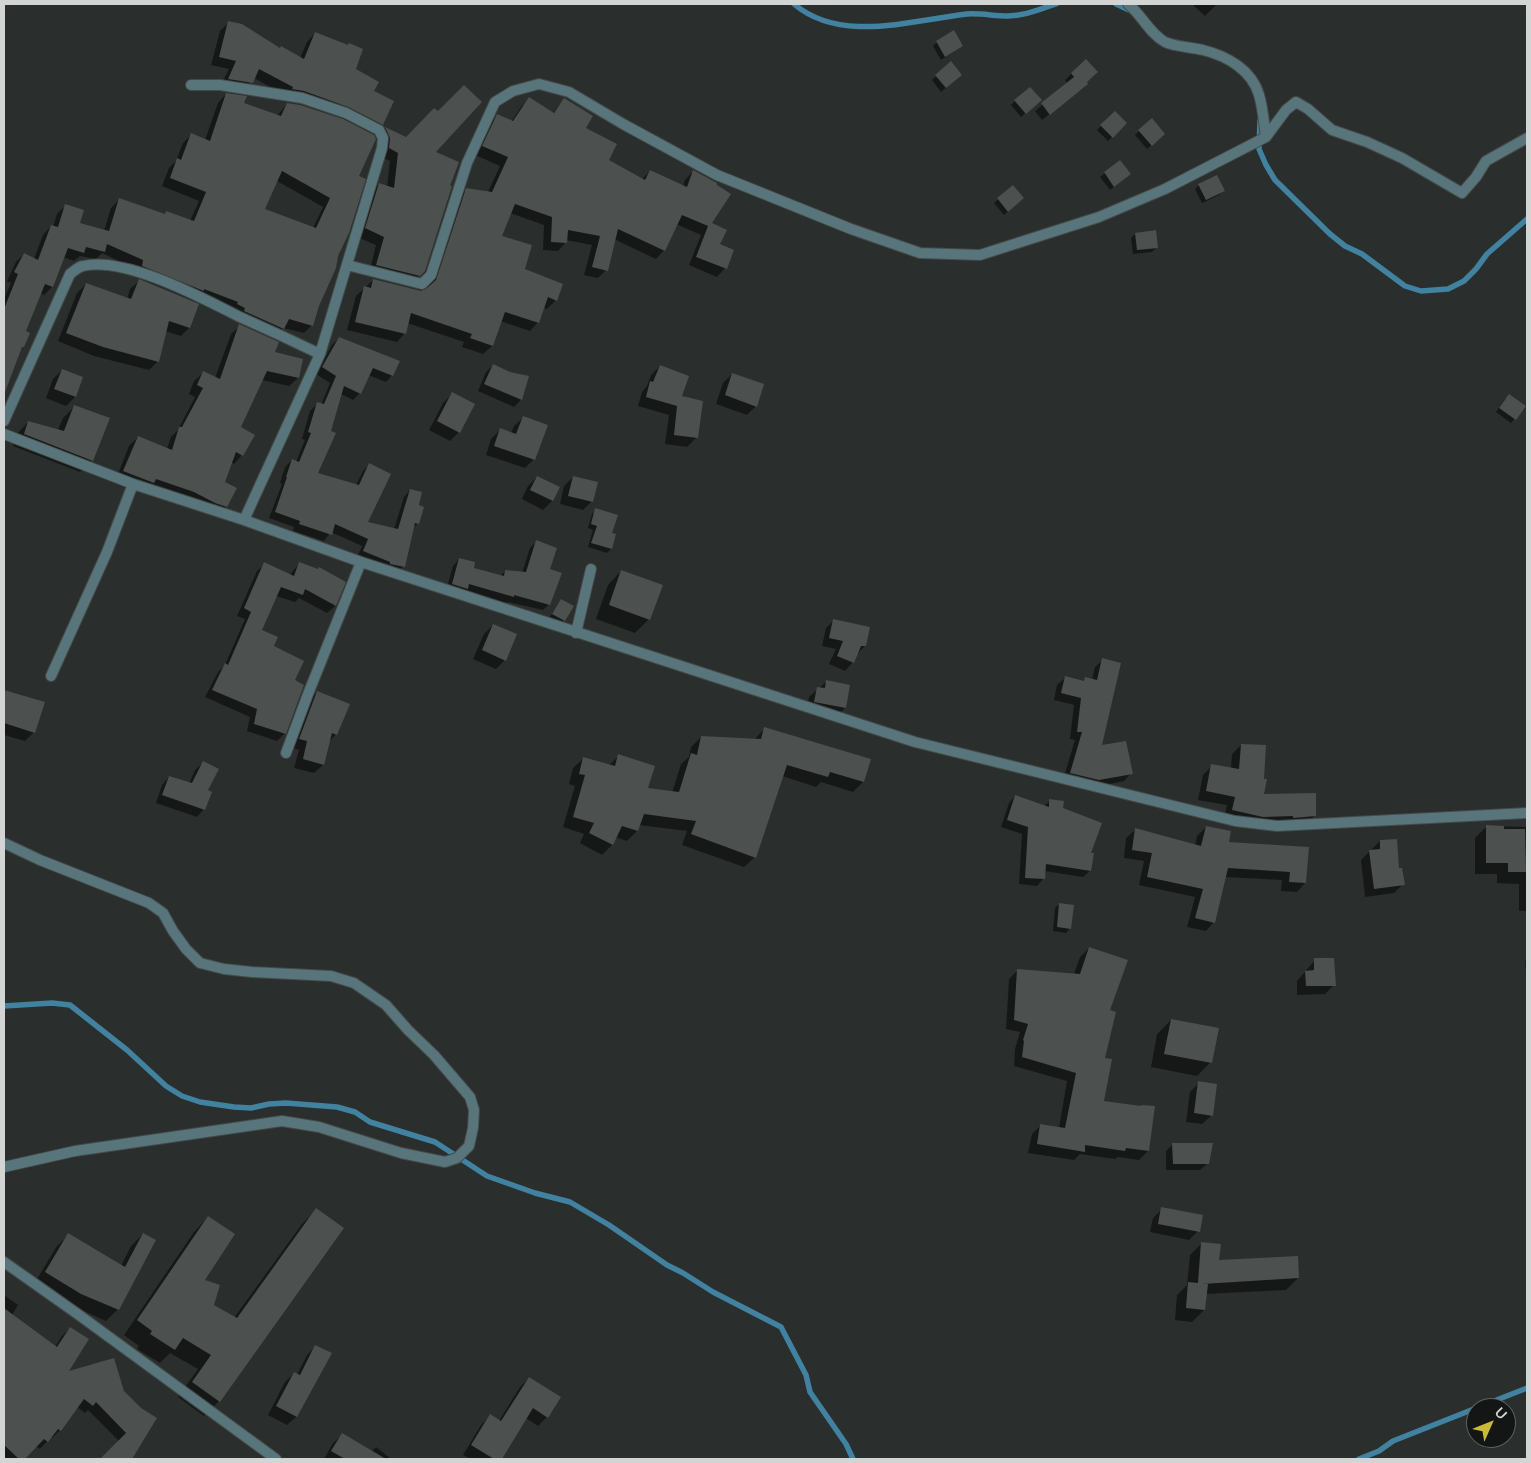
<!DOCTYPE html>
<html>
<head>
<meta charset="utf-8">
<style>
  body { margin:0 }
  #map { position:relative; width:1531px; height:1463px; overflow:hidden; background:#2a2e2d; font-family:Mulish,sans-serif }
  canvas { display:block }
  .frame { position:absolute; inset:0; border:5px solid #d3d5d5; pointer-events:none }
  .north { position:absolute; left:1466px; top:1398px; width:50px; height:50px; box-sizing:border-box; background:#141515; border:1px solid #606262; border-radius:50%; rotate:46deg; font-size:14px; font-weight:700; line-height:20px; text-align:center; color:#d3d5d5 }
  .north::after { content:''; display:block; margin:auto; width:18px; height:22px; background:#caba39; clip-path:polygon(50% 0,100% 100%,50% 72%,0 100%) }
</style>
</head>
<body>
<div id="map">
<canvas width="1531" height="1463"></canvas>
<div class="frame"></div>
<div class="north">U</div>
</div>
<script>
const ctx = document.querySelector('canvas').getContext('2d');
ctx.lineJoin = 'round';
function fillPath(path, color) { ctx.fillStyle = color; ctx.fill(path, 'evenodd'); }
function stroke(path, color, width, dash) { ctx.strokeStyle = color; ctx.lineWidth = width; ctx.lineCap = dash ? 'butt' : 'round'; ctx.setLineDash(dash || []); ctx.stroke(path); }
const shadow = new Path2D(`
  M1192 4H1217L1205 16Z
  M229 22 300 58 307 42 315 33 354 69 372 92 382 124 374 132 340 115 285 95 254 78 243 91 220 87 229 69 211 65 220 31Z
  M937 42 962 46 941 60 933 46Z
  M1086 60 1085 82 1080 90 1042 120 1035 111 1068 84 1065 80Z
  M936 76 956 79 941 92 932 80Z
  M226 94 242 103 277 116 287 104 357 177 336 256 312 325 304 333 283 328 275 337 102 253 96 259 80 256 74 261 63 257 52 287 44 295 40 293 24 332 23 347 20 350 4 393V299L11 283 7 281 16 262 24 254 34 259 43 235 51 226 53 227 57 214 65 206 79 224 104 231 111 208 119 200 164 215 166 212 190 221 199 201 162 186 169 168 176 161 183 143 191 135 205 140 218 103ZM277 181 323 207 313 228 263 210Z
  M529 99 552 114 564 99 607 161 641 180 650 171 683 186 685 180 693 171 725 268 717 277 689 265 701 235 676 224 664 250 656 259 614 239 606 270 598 278 584 275 592 245 566 240V242L558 251 543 250 544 225 510 213 500 237 524 270 562 285 556 300 547 309 543 307 538 322 530 331 500 321 492 346 483 354 462 347 464 342 407 323 405 333 397 342 347 330 356 296 373 280 424 292 428 288 458 198 467 189 488 192 500 166 475 155 489 124 497 116 511 122 521 107Z
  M1015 101 1036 104 1021 117 1011 105Z
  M1115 112 1126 123 1108 141 1097 130Z
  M385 128 434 153 448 187 424 271 410 284 369 274 376 245 357 237 370 193 379 184 387 187 390 161 381 157 382 147 377 136Z
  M1139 131 1160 138 1147 149 1135 135Z
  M1120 162 1125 178 1110 190 1100 177Z
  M1199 185 1223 191 1219 195 1202 203 1195 189Z
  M1012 187 1018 202 1004 215 994 203Z
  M1135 234 1156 248 1152 252 1133 254 1131 238Z
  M139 281 189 328 181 336 165 331 158 361 149 370 94 356 58 341 77 293 86 284 127 299 130 289Z
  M240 326 274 353 298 378 289 386 262 380 239 428 242 455 234 464 231 462 223 482 226 507 218 515 116 479 129 446 138 437 167 449 171 437 178 430 195 397 189 394 194 381 203 373 215 378 231 334Z
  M339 338 392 375 386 382 368 375 360 393 353 400 341 394 316 474 356 485 363 471 369 465 366 523 394 529 404 497 410 490 417 506 422 507 417 524 412 529 403 566 397 573 357 557 362 546 331 532 324 541 293 531 294 527 269 518 282 484 280 483 285 467 292 460 296 462 305 440 302 439 310 411 317 404 321 405 330 383 316 374 332 345Z
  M493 365 510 373 527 377 521 400 514 407 478 391 486 372Z
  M660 366 680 396 701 402 696 438 687 447 665 444 669 415 638 406 642 392 647 386 651 375Z
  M62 370 82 378 75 397 66 406 46 398 53 379Z
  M732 374 756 406 747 415 716 404 723 383Z
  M452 394 459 432 450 441 429 430 443 403Z
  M1505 399 1525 406 1511 423 1496 412Z
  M75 406 92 460 80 472 13 446 17 434 28 422 58 430 63 418Z
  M523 418 534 459 525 468 486 455 491 439 500 430 511 433 514 426Z
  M537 477 558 488 552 501 543 510 522 499 528 486Z
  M573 477 592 501 583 510 560 504 564 486Z
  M596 510 611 534V549L607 553 588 547 593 530 588 528 592 514Z
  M536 542 549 570V604L543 610 508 602 507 603 464 591H446L453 566 459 559 472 568 500 576 505 571 522 573 530 548Z
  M265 564 290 575 292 572 299 564 344 582 335 606 327 613 299 598 295 602 276 596 260 630 294 680 285 733 277 741 247 731 250 717 205 697 218 672 225 665 245 619 237 616 257 571Z
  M621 571 649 619 635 633 596 619 608 585Z
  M561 600 564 620 560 625 549 618Z
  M834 620 865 646 857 654 853 662 845 671 829 664 836 649 822 646 826 628Z
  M493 625 505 660 496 669 473 659 484 634Z
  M1103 660 1101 747 1131 773 1124 781 1090 788 1063 780 1075 740 1070 739 1074 705 1054 700 1057 685 1065 678 1082 682 1086 679 1092 680 1095 667Z
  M827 681 845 708 837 716 807 710 809 697Z
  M4 691 43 703 34 732 25 741 4 735Z
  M317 692 336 734 329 742 323 765 314 773 294 768 299 750 291 747 308 701Z
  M765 728 870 759 863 782 853 792 821 782 816 787 782 776 755 857 744 867 682 845 687 831 639 825 637 831 627 841 615 837 612 845 602 855 580 843 584 834 563 827 575 786 569 784 573 768 584 758 609 765 619 756 646 789 672 793 681 764 689 757 691 747 701 737 754 740Z
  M1241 745 1262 795 1315 815 1306 824 1224 818 1227 805 1198 800 1203 775 1212 766 1231 769 1232 754Z
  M203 763 206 791 204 809 197 817 156 803 162 785 169 777 189 784 195 770Z
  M1015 796 1044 806 1050 801 1089 854 1090 871 1083 877 1044 871 1043 879 1037 886 1019 884 1022 834 1001 827 1009 803Z
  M1487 826 1527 827V911H1519V884L1497 883V874H1475V838Z
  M1206 827 1227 843 1307 848 1305 883 1297 892 1281 891 1282 880 1225 877 1214 922 1206 931 1187 927 1195 897 1139 885 1144 861 1124 858 1126 838 1135 830 1195 846 1197 836Z
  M1380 841 1398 870 1403 884 1394 893 1365 897 1361 860Z
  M1059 904 1070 928 1066 933 1053 931 1055 908Z
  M1089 948 1109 1011 1103 1059V1102L1148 1151 1139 1160 1118 1157 1115 1159 1080 1154 1074 1160 1028 1153 1032 1134 1041 1125 1059 1128 1067 1081 1014 1066 1015 1049 1020 1032 1006 1029 1009 979 1018 970 1074 974 1080 957Z
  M1527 959V981L1525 961Z
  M1315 960 1334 985 1325 994 1297 995V981Z
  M1171 1020 1211 1062 1197 1076 1151 1067 1157 1034Z
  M1199 1083 1211 1116 1202 1124 1186 1122 1190 1092Z
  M1173 1144 1208 1163 1200 1170H1166V1151Z
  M1162 1209 1198 1231 1189 1240 1150 1232 1153 1218Z
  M316 1210 343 1228 219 1401 204 1416 178 1397 198 1369 170 1353 160 1363 137 1349 139 1346 124 1335 194 1232 208 1217 203 1281 212 1305 234 1318 302 1224Z
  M143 1234 118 1309 106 1321 70 1305 34 1284 57 1246 68 1235 121 1266 131 1246Z
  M1202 1243 1218 1261 1298 1278 1286 1290 1205 1294 1204 1310 1192 1322 1175 1320 1177 1295 1187 1285 1190 1255Z
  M4 1295 18 1305 12 1315 55 1347 62 1336 70 1328 66 1373 123 1391 140 1409 155 1418 131 1459H101L119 1441 88 1410 85 1413 77 1407 60 1430 52 1438 51 1437 40 1449 36 1446 24 1459H4Z
  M316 1346 296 1417 287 1425 268 1415 285 1382 294 1373 297 1375 307 1355Z
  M529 1378 547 1417 538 1426 526 1418 500 1459H471L463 1455 481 1425 490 1416 499 1421 520 1387Z
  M342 1435 371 1452 376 1447 391 1459H324L333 1443Z`);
const stream = new Path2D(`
  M794 4C841 44 912 20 967 14 981 13 994 16 1008 16 1025 16 1040 9 1056 4
  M1116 4 1129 10
  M1260 120 1259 149 1266 165 1275 180 1330 234 1345 246 1362 254 1405 286 1421 291 1448 289 1464 281 1476 269 1487 254 1527 219
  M4 1006 52 1003 70 1005 127 1050 166 1086 182 1096 200 1102 234 1107 251 1108 269 1104 286 1103 337 1107 355 1112 370 1122 435 1142 487 1176 535 1193 570 1202 609 1225 667 1265 683 1273 713 1292 781 1327 806 1375 810 1392 846 1444 853 1459
  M1359 1459 1379 1451 1393 1441 1527 1388`);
const building = new Path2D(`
  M228 21 242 24 280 48 281 46 304 59 315 32 348 45 349 43 363 49 356 69 379 82 374 91 394 101 383 125 348 107 304 91 292 89 293 87 259 69 253 83 228 79 236 61 219 57Z
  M954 30 963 46 945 57 936 41Z
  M1086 59 1098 72 1087 82 1088 84 1050 115 1041 103 1074 77 1071 73Z
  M951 61 962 75 946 88 935 75Z
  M464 85 482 102 436 152 459 162 450 186H452L425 271 420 276 376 265 384 237 365 228 379 183 394 188 398 153 389 148 390 138 385 127 406 137 434 108 438 111Z
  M1030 87 1042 100 1026 114 1014 100Z
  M226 93 247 96 244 103 281 116 287 103 300 105 343 119 374 135 376 139 359 176 366 179 349 233 338 256 336 268 319 306 313 326 289 319 284 329 244 311 245 308 237 304 238 302 204 289V291L142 266 143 260 107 244 105 252 86 247 84 253 68 248 53 287 45 284 26 331 30 333 24 347H22L5 392H4V309L18 274 14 272 24 253 38 260 51 225 58 227 65 204 84 210 80 223 109 231 119 198 165 214 166 211 194 221 206 192 170 178 177 158 181 160 191 133 210 141ZM282 171 330 198 316 228 265 209Z
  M529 97 554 113 564 98 593 116 586 128 617 144 609 160 645 180 650 170 687 187 693 170 717 183V185L731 194 712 223 727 230 720 244 734 250 727 269 696 257 708 226 682 215 665 251 618 229 608 271 592 267 600 236 568 230 567 243 551 242 552 217 515 204 502 236 532 245 525 269 563 284 557 301 548 297 539 323 505 312 493 346 470 338 472 334 411 313 406 334 355 322 364 286 371 288 373 279 421 291 426 289 436 280 466 188 492 192 508 157 482 146 497 114 513 121Z
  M1115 111 1127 123 1113 138 1100 125Z
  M1152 118 1165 134 1152 146 1138 130Z
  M1120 160 1131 174 1114 187 1104 172Z
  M1217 175 1225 191 1206 200 1198 184Z
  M1013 185 1024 198 1008 212 997 198Z
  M1156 230 1158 248 1137 250 1135 233Z
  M139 279 199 304 190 328 169 321 159 362 103 347 66 333 86 283 131 299Z
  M239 324 279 342 275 352 303 359 299 378 267 371 241 427 255 435 243 456 236 452 225 482 237 488 227 507 215 503 194 492 156 479 154 483 123 471 138 436 172 450 179 427H182L203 388 197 385 203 371 220 379Z
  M339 337 400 361 393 376 373 368 361 394 344 386 331 431 336 433 318 473 359 485 369 463 391 474 368 522 398 529 410 489 422 492 419 505 424 507 419 524 415 523 405 567 390 564V562L363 551 368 539 335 524 332 535 299 524 300 521 275 512 287 477H286L292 459 299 462 311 433 308 432 317 402 324 404 336 376 322 367Z
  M493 364 510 372 529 376 522 400 484 384Z
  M660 365 689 376 682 396 703 401 698 438 674 435 677 406 646 397 650 381 653 382Z
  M62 369 83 377 76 397 54 389Z
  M732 373 764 384 757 407 725 395Z
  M452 392 475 404 460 433 437 421Z
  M1509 394 1526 406 1516 420 1499 408Z
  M74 405 110 418 93 461 24 434 28 421 64 431Z
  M523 416 548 425 535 460 494 446 500 428 516 434Z
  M537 476 560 487 553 501 530 490Z
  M573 476 598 482 593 502 568 496Z
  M595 508 618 515 612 533 616 534 612 549 591 543 597 526 591 524Z
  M536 540 557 548 550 569 562 573 550 605 514 595V597L469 584 468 589 452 584 459 558 475 562 474 568 504 576 505 570 526 572Z
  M264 562 294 576 299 562 318 569 319 567 346 582 336 606 305 589 303 595 281 587 262 630 278 637 274 646 304 661 295 680 304 685 286 734 254 724 257 709 212 690 225 663 228 665 251 612 244 608Z
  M621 570 663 585 650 620 609 605Z
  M561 599 574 606 565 621 552 614Z
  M833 619 870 627 866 646H861L854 663 837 656 843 641 829 638Z
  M493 624 517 634 506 661 482 650Z
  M1102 658 1121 663 1102 745 1126 741 1133 774 1099 780 1070 773 1082 732H1077L1081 698 1061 693 1065 676 1084 681 1085 677 1097 680Z
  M826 680 850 685 846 708 814 702 817 687 825 688Z
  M4 690 45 702 35 733 4 723Z
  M317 691 350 704 337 735 332 733 324 765 303 759 307 741 299 739Z
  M764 727 871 759 864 782 830 772 828 777 787 765 756 858 691 834 696 821 644 814 638 831 622 826 613 845 589 833 594 823 573 817 585 775 579 774 583 757 615 766 618 754 655 766 648 788 679 792 691 753 697 755 701 736 761 739Z
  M1241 744 1266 745 1264 779H1267L1264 794 1316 793V816L1293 818V816L1263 817 1232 810 1235 797 1206 791 1211 764 1239 769Z
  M203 761 219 769 208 790 212 792 205 810 162 795 169 776 192 783Z
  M1015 795 1049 807V799L1064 801 1063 808 1102 823 1091 853H1094L1091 871 1046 864 1045 879 1025 878 1028 827 1007 820Z
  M1486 825 1504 826V829H1525L1526 872H1508V863H1486Z
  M1206 826 1231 831 1229 842 1309 847 1306 883 1289 882 1290 872 1228 868 1215 923 1195 918 1203 889 1147 877 1152 853 1132 850 1135 828 1201 846Z
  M1397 839 1399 868H1402L1405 885 1374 889 1369 850 1380 849V840Z
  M1059 903 1074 905 1071 929 1057 927Z
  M1089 947 1128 960 1110 1010 1116 1012 1105 1058 1112 1059 1104 1101 1141 1106V1105L1155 1106 1149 1151 1126 1148 1125 1151 1085 1145V1152L1037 1144 1040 1124 1065 1128 1076 1073 1022 1057 1024 1041 1023 1040 1028 1024 1014 1020 1017 969 1080 974Z
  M1314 958H1334L1336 986H1306L1305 971 1314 970Z
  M1171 1019 1219 1028 1212 1063 1164 1054Z
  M1198 1081 1217 1084 1213 1116 1194 1113Z
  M1172 1143H1213L1209 1164H1173Z
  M1161 1207 1203 1215 1200 1232 1158 1224Z
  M316 1208 344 1228 220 1402 192 1382 211 1355 183 1338 175 1350 150 1334 152 1331 137 1320 208 1216 235 1234 205 1280 220 1285 214 1305 237 1318Z
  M68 1233 125 1267 143 1233 156 1240 119 1310 81 1294 45 1272Z
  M1201 1242 1221 1244 1219 1260 1298 1256 1299 1278 1202 1284H1208L1205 1310 1186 1308 1188 1282 1198 1283Z
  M4 1308 57 1347 70 1327 89 1339 69 1371 114 1358 124 1391 141 1408 157 1418 132 1459H100L126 1433 96 1402 93 1406 84 1399 61 1431 58 1429 48 1442 44 1439 25 1459H19L4 1445Z
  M315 1345 332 1353 297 1417 276 1406 294 1372 300 1375Z
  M529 1377 561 1397 548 1418 533 1408 502 1459H494L471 1445 490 1414 501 1421Z
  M342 1433 386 1459H345L331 1451Z`);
const street = new Path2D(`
  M1128 4C1142 15 1149 33 1165 42 1176 47 1191 47 1203 50 1227 56 1252 70 1259 95 1263 108 1264 124 1266 137
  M191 85H220L302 98 346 113 379 130 383 138 382 148 320 354 244 520
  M347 265 422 284 431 275 467 163 495 102 513 91 539 84 569 92 623 124 717 175 851 229 920 253 980 255 1099 217 1165 189 1266 137 1286 110 1296 102 1308 109 1332 130 1367 142 1402 158 1462 193 1476 177 1486 161 1527 138
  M4 421 70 274C74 271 78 267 83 266 125 256 202 298 240 317 267 329 293 341 320 354
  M4 434 133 484 244 520 361 562 915 742 1235 821 1277 826 1527 813
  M576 633 591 569
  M51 676 107 552 133 484
  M286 753 308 694 361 562
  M4 843 40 860 149 903 163 913 173 931 186 949 200 963 224 969 252 972 331 976 354 983 386 1005 408 1030 434 1055 470 1097 474 1110 473 1128 469 1146 457 1158 445 1162 401 1153 319 1127 282 1121 75 1151 4 1167
  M4 1262 79 1315 276 1459`);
fillPath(shadow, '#0007');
stroke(stream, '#4182a0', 5.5);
fillPath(building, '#4c504e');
stroke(street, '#454948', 12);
stroke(street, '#57757b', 10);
</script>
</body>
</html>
